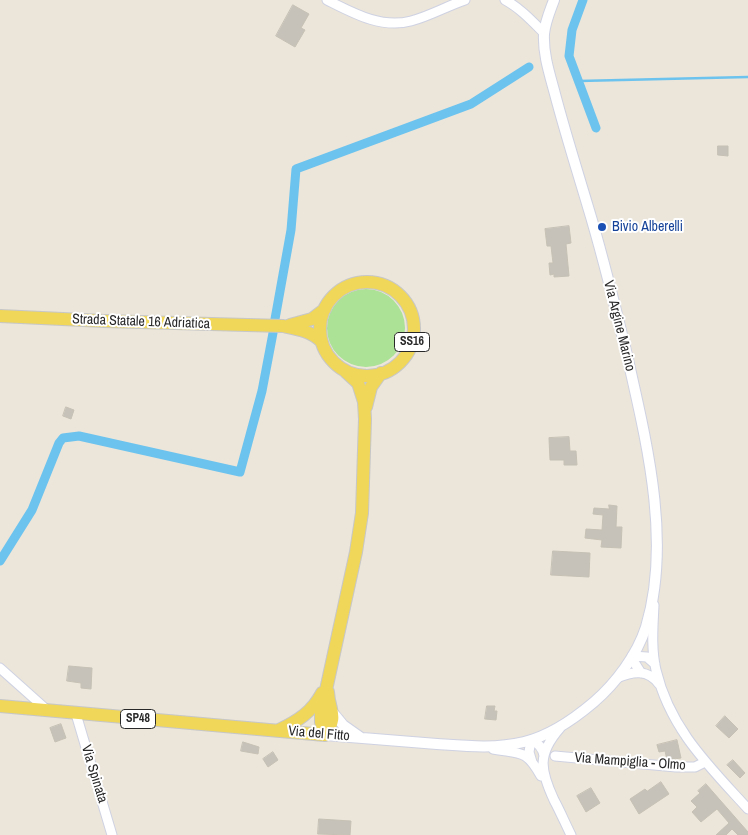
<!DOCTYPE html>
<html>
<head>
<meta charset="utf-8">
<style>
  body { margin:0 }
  canvas { display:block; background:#ebe5da }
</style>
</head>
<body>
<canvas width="748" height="835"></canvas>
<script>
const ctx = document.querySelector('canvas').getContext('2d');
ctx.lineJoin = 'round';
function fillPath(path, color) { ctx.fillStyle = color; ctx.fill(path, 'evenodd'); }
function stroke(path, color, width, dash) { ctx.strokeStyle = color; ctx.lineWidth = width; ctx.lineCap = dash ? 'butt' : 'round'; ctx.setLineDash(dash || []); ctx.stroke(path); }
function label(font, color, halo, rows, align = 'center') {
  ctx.font = font + ' "Archivo Narrow",sans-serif'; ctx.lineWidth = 4; ctx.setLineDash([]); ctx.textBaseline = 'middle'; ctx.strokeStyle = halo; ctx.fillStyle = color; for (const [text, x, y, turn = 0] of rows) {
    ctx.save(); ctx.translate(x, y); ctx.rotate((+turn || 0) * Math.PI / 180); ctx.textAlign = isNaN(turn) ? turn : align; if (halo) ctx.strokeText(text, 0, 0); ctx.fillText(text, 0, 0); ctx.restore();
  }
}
const green = new Path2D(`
  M327 328a39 39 0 1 1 78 0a39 39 0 1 1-78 0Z`);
const stream = new Path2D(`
  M579 81 748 77`);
const canal = new Path2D(`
  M583 0 572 30 569 56 596 128
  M275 319 291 230 296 169 471 104 529 67
  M0 561 32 510 59 443 63 438 79 436 240 472 262 391 273 333`);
const building = new Path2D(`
  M293 5 309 14 301 28 305 30 295 47 276 36Z
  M718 146H728V156L718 155Z
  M569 226 571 243 566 244 569 276 554 277V274L550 275 549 263H553L551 246H547L545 229Z
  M66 407 74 410 71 419 63 416Z
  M569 437 570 451H576L577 465H564V460H550L549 438Z
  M609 505 617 506 616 527H622L621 548 601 547 602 540 585 538 586 529 602 530 603 515 593 514 594 508 609 509Z
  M553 551 590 553 589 577 551 575Z
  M69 666 92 668 91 689 81 688V683L67 681Z
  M487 706H495L494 711H497L496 720 485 719Z
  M725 716 738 729 729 738 716 726Z
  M61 724 66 738 55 742 50 728Z
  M677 740 681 758 667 760 665 751 659 752 657 745Z
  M243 742 259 747 258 754 241 751Z
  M273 752 278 760 268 767 263 759Z
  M733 760 745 773 740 778 727 765Z
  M661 782 669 794 639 814 630 799 645 789 647 791Z
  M706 784 748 832V835H738L732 829 726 835H716L729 823 717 809 701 822 692 812 697 807 691 801 700 793 698 791Z
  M591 788 600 803 586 812 577 796Z
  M319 819 351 821 350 835 318 834Z`);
const minor = new Path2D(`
  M327 0C353 13 381 29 411 21 430 16 447 6 465 0
  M505 0C520 8 532 21 544 33
  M654 605C653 626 651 649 656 670 670 729 709 766 748 809
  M0 668 47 710
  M641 673 634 662 632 656 647 657 655 664
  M617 678C633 671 648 669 659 684
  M76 714 112 835
  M560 728C537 754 540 770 554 800 560 811 565 823 571 835
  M493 749C521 754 526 749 541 776
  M555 756 676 767H695L705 762
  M532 762 529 752 531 740C538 743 543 748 544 756`);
const tertiary = new Path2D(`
  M334 714 343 725 360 737
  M325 735C363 738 400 741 437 744 466 746 495 749 524 742 549 736 574 719 594 702 616 683 637 655 646 627 672 541 646 440 627 355 615 306 603 256 588 207 577 170 565 132 555 94 550 75 543 55 544 34 545 22 550 11 554 0`);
const primary = new Path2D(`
  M320 329a47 47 0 1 1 94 0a47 47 0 1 1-94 0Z
  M0 316 104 321 283 326C298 329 311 331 322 342
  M290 325 312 319 325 309
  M366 407 371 387 381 373
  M0 706 325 735
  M279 730C298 721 312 712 322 693
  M325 735 321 722V713L356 552 362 513 365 419 364 402 358 383 344 370
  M325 735C339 714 329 713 328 692`);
const markers = [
  [602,227,5,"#1a4fb4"]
];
const shields = [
  [412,342,35],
  [138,719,35]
];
const shieldNames = [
  ["SS16",412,342],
  ["SP48",138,719]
];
const transitNames = [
  ["Bivio Alberelli",612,227]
];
const streetNames = [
  ["Strada Statale 16 Adriatica",141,322,2],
  ["Via Argine Marino",619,326,76],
  ["Via del Fitto",319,734,5],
  ["Via Mampiglia - Olmo",630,762,4],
  ["Via Spinata",94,774,73]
];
fillPath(green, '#abe296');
stroke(stream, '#6cc3ee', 2.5);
stroke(canal, '#6cc3ee', 9);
fillPath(building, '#c6c2ba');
stroke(building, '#c6c1b4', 1);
stroke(minor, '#cfd2e2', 11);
stroke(tertiary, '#cfd2e2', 12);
stroke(primary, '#c7c7c7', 14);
stroke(minor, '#fff', 9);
stroke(tertiary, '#fff', 10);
stroke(primary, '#f0d75a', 12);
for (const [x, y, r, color] of markers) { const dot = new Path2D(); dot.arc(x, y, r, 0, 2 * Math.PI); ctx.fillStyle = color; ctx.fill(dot); stroke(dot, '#fff', 2); }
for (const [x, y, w] of shields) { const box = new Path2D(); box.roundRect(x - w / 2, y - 9.5, w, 19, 4); ctx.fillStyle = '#fff'; ctx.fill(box); stroke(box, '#292929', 1); }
label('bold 12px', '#292929', null, shieldNames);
label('14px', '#164399', '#fff', transitNames, 'left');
label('14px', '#292929', '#fff', streetNames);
</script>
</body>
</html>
